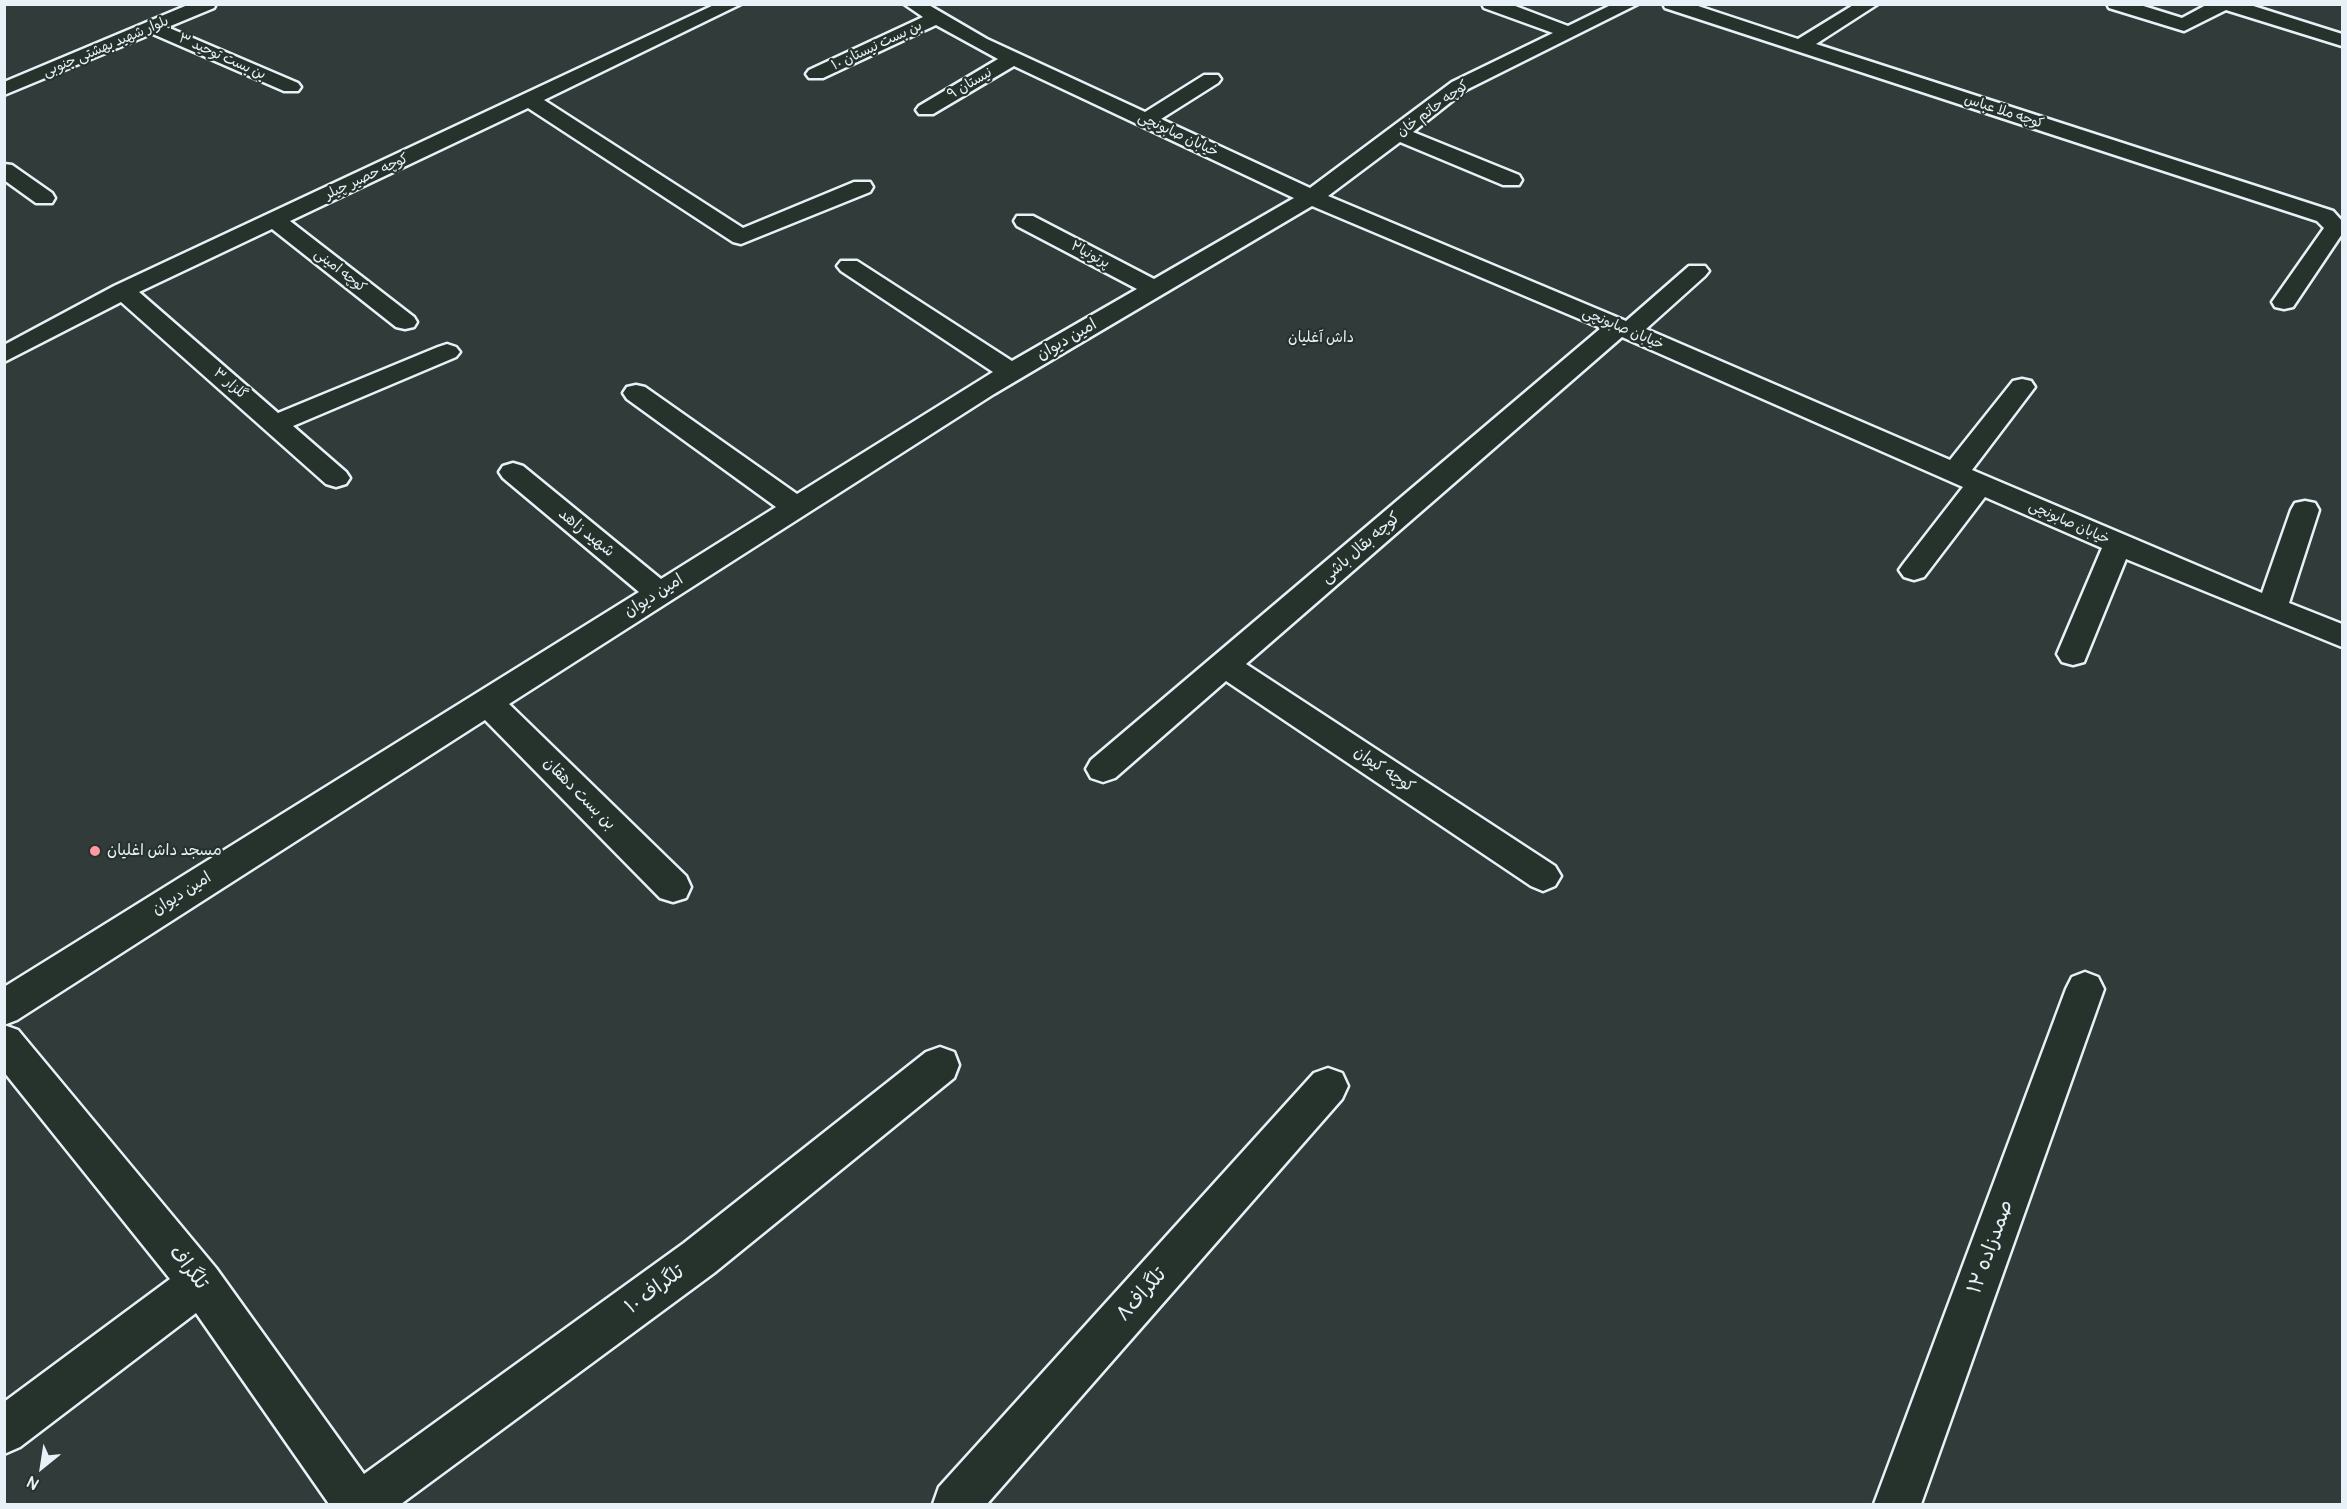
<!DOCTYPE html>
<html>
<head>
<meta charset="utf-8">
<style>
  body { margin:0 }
  #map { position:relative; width:2347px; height:1509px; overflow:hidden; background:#313b39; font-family:Pangolin,sans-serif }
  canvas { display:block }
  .frame { position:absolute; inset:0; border:6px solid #e8f1f8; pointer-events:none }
  .north { position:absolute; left:12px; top:1437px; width:60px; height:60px; -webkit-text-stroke:4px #26332d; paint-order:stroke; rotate:210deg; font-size:16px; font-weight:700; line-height:24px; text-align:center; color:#e8f1f8 }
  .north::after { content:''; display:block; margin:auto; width:21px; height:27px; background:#e8f1f8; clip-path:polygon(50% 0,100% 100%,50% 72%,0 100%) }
</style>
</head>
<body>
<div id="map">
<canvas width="2347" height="1509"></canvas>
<div class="frame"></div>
<div class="north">N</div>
</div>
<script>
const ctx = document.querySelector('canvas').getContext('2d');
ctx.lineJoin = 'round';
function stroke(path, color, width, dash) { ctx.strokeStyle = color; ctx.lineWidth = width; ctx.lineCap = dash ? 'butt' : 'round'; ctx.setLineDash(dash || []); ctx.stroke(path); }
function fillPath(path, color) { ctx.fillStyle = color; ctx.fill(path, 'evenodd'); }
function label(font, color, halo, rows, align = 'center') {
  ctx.font = font + ' Pangolin,"Playpen Sans Arabic",sans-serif'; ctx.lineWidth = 4.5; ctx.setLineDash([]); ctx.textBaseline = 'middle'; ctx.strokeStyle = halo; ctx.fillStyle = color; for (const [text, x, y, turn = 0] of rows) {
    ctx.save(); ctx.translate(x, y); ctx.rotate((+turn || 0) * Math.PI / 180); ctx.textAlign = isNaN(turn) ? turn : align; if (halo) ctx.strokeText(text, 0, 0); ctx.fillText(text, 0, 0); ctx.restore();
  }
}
const minor = new Path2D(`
  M716 4H741L544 100 743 228 854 182H870L873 187 870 192 741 244 733 242 528 108 290 221 414 317 417 322 414 327 405 329 396 327 272 229 139 292 278 413 438 347 447 344 456 347 460 352 456 357 293 426 346 472 350 478 346 484 336 487 326 484 121 302 4 362V345L114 286Z
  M904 4H927L987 39 1145 112 1204 75H1218L1221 79 1218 83 1161 119 1310 188 1452 82 1553 33 1484 8 1482 4H1510L1568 26 1613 4H1638L1466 90 1413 132 1519 175 1522 180 1519 185H1503L1400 142 1328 196 1626 321 1689 266H1705L1709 271 1705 276 1646 329 1950 460 2013 381 2022 379 2031 381 2035 387 1972 470 2262 593 2291 510 2295 503 2305 501 2315 503 2319 510 2289 603 2342 624V647L2126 559 2084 662 2073 665 2062 662 2057 654 2102 548 1985 497 1924 577 1914 580 1904 577 1899 570 1904 563 1963 487 1622 337 1246 664 1555 866 1561 876 1555 886 1543 891 1531 886 1226 681 1115 778 1103 782 1091 778 1086 769 1091 760 1601 328 1312 206 994 394 509 704 686 876 691 887 686 898 673 902 660 898 485 720 17 1020 4 1025V987L639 592 503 478 499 472 503 466 513 463 523 466 661 579 776 507 627 399 623 393 627 387 636 385 645 387 797 494 993 372 841 271 837 266 841 261H857L1012 361 1137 289 1017 226 1014 221 1017 216H1033L1154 279 1294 198 1014 66 933 114H919L916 110 919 106 998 59 936 25 823 78H809L806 74 809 70 923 17Z
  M1663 4H1692L1798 39 1855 4H1878L1816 44 2333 211 2342 221V234L2293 307 2284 309 2275 307 2272 302 2324 228 2317 221 1665 8Z
  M2107 4H2137L2182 18 2208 4H2247L2342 34V46L2226 10 2184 31 2109 8Z
  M153 21 298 83 301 87 298 91H284L146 31 143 27 146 23Z
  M4 164 12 165 52 193 55 198 52 203H36L4 180Z
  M2085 972 2098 977 2104 989 1921 1504H1874L2066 989 2072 977Z
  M4 1025 18 1030 216 1268 364 1474 684 1243 926 1052 940 1047 954 1052 959 1065 954 1078 714 1273 401 1504H329L196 1313 20 1447 4 1454V1402L170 1279 4 1072Z
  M1328 1068 1342 1073 1348 1086 1342 1099 987 1504H933L939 1487 1314 1073Z`);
const major = new Path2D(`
  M190 4H216L214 8 4 95V82Z`);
const markers = [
  [95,851,6,"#ff9aa2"]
];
const farStreetnames = [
  ["بن بست نیستان ۱۰",877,46,-25],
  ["بلوار شهید بهشتی جنوبی",106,47,-23],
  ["۳ بن بست توحید",222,57,24],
  ["نیستان ۹",970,84,-30],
  ["کوچه حاتم خان",1433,109,-36],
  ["کوچه ملا عباس",2004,112,18],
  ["خیابان صابونچی",1178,135,25],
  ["کوچه حصیر چیلر",367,177,-25],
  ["پرتونیا۲",1090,255,28],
  ["کوچه امینی",340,271,38],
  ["خیابان صابونچی",1623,329,23],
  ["گلزار ۳",230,384,41],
  ["خیابان صابونچی",2069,523,24]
];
const farNeighbourhoodnames = [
  ["داش آغلیان",1321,338]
];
const streetNames = [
  ["امین دیوان",1067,340,-30],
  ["شهید زاهد",586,533,39],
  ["کوچه بقال باشی",1361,548,-41],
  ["امین دیوان",654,596,-32],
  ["کوچه کیوان",1384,770,34],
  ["بن بست دهقان",579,794,45],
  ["امین دیوان",182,894,-32]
];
const poiNames = [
  ["مسجد داش اغلیان",107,851]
];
const nearStreetnames = [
  ["صمدزاده ۱۲",1991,1247,-70],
  ["تلگراف",188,1268,52],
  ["تلگراف ۱۰",655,1290,-36],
  ["تلگراف۸",1142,1295,-48]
];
stroke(minor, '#e8f1f8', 5);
stroke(major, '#e8f1f8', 5);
fillPath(minor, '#26332d');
fillPath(major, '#26332d');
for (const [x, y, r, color] of markers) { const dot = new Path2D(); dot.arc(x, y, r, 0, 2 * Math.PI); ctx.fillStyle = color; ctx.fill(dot); stroke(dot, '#26332d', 2); }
label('14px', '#e8f1f8', '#26332d', farStreetnames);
label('15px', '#e8f1f8', '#26332d', farNeighbourhoodnames);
label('16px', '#e8f1f8', '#26332d', streetNames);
label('16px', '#e8f1f8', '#26332d', poiNames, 'left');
label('20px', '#e8f1f8', '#26332d', nearStreetnames);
</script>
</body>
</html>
